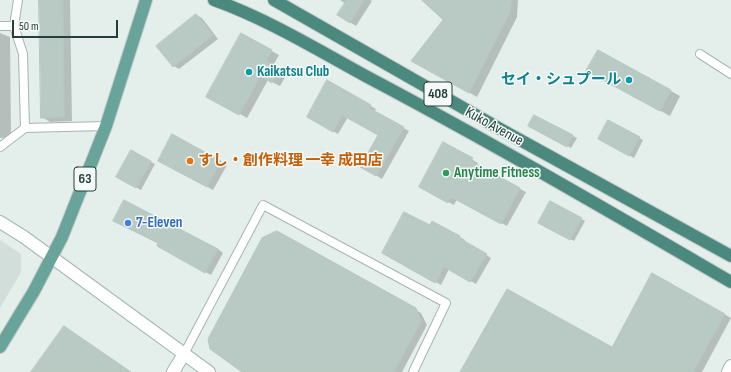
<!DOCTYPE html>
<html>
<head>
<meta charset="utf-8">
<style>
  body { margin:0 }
  #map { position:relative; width:731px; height:372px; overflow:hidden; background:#e4eeea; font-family:"Sofia Sans Condensed",sans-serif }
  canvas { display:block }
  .scale { position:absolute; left:12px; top:20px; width:106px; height:18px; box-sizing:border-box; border:2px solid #23403a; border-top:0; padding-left:5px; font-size:12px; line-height:14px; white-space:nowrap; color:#23403a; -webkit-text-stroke:3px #f5faf8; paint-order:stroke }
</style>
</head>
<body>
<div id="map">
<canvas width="731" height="372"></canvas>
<div class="scale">50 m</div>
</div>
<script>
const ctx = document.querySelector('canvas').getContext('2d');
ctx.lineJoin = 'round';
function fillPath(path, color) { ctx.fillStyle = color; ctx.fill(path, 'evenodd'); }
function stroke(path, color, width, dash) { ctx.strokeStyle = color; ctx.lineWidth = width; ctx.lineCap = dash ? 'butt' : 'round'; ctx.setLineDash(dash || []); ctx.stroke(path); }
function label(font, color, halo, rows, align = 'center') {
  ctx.font = font + ' "Sofia Sans Condensed","Noto Sans JP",sans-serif'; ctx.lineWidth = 3; ctx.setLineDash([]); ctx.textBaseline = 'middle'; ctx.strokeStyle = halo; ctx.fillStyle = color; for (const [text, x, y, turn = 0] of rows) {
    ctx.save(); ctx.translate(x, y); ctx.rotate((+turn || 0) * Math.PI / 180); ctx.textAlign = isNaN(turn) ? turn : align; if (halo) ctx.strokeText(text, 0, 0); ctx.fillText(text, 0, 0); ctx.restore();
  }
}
const built = new Path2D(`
  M0 240 21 254V272L0 308Z`);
const shadow = new Path2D(`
  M40 0H70L72 121 50 122 42 117Z
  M340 0H370L372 1 356 26 338 15 346 4Z
  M423 0H518L517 17 477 97 413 61 445 20Z
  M196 15 202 18 218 39 179 69 174 66Z
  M0 33 10 37 11 137 0 138Z
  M242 35 279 55 273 66 287 74 280 86 268 80 247 118 208 96Z
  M599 51 680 96 670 116 597 76Z
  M328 82 376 109 374 112 409 131 382 179 361 166 379 135 348 117 338 134 308 117Z
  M534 116 577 138 571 148 529 126Z
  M608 121 643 140 634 158 599 139Z
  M173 135 227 165 213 190 159 161Z
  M444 144 478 163 476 165 526 192 507 226 457 199 454 205 420 187Z
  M132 152 155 164 141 190 118 177Z
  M550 202 585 221 574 241 539 222Z
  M433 222 465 240 464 242 491 258 476 284 449 269 441 285 384 253 430 227Z
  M277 232 421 313 427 325 402 372H243Z
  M160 243 218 249 223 253 211 275 158 246Z
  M653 275 731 318 702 372H462L612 348Z`);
const building = new Path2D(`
  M39 0H63L64 117 41 118Z
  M347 0H364L350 23 337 15Z
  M422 0H511L510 12 469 93 411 61 443 20Z
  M196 14 213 35 173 67 156 46Z
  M241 33 272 50 266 61 280 69 272 83 260 76 239 115 206 97Z
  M598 50 671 90 660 111 586 71Z
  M327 80 371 105 369 108 404 127 376 176 360 167 378 135 342 115 333 132 307 117Z
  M534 115 573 135 567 147 528 126Z
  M608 120 640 137 629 156 598 139Z
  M172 134 221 161 207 187 158 161Z
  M443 142 473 158 471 161 520 188 501 224 451 197 448 203 419 187Z
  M131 150 151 161 136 188 116 177Z
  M124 200 218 249 205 273 157 246 158 243 113 221Z
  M550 201 582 218 570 240 538 223Z
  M404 212 430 225 432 221 460 236 459 238 487 254 470 282 444 267 435 283 382 253Z
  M277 231 416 308 421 321 394 372H242L210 349 208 339 262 238Z
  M652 273 725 314 693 372H460L507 289 612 347Z
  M64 326 131 372H31Z`);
const service = new Path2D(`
  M0 26H14L23 54 25 128 106 126
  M14 26 18 0
  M700 54 731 74
  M0 147 25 128
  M184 354 263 205 446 303 413 372`);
const minor = new Path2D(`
  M173 372 184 354`);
const tertiary = new Path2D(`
  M0 222 24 237 209 372
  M728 372 731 366`);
const primary = new Path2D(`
  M0 347 34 291 62 237 106 126 146 0`);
const trunk = new Path2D(`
  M214 0C268 19 323 53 373 80 494 144 612 213 731 282
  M274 0 502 130 731 256`);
const markers = [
  [249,72,4,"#0f9aa8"],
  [629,80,4,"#0f9aa8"],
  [190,161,4,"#e8710a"],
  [446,173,4,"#2e9e5b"],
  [128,223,4,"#3f7fe0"]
];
const shields = [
  [438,94,28],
  [85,179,22]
];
const shieldNames = [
  ["408",438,94],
  ["63",85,179]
];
const cultureNames = [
  ["Kaikatsu Club",257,72],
  ["セイ・シュプール",621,80,"right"]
];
const streetNames = [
  ["Kuko Avenue",494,127,29]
];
const foodNames = [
  ["すし・創作料理 一幸 成田店",198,161]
];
const leisureNames = [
  ["Anytime Fitness",454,173]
];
const shopNames = [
  ["7-Eleven",136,223]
];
fillPath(built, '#d2ded9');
fillPath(shadow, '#0003');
fillPath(building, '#b9c9c3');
stroke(building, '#b6c8c1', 1);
stroke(service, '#a6b6b2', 10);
stroke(minor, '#a6b6b2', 14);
stroke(tertiary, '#a6b6b2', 14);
stroke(primary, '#c1cac8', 14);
stroke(trunk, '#c1cac8', 14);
stroke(service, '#fff', 8);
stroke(minor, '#fff', 12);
stroke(tertiary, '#fff', 12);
stroke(primary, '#68a499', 12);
stroke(trunk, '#4b887e', 12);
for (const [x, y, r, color] of markers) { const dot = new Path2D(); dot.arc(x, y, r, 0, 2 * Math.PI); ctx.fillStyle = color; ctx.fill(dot); stroke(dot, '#f5faf8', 1.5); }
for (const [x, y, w] of shields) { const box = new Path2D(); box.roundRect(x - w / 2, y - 12, w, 24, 3); ctx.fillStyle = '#f5faf8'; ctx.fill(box); stroke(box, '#23403a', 1); }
label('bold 14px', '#23403a', null, shieldNames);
label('bold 15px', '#0d838f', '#f5faf8', cultureNames, 'left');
label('15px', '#23403a', '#f5faf8', streetNames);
label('bold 15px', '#c56008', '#f5faf8', foodNames, 'left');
label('bold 15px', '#27864d', '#f5faf8', leisureNames, 'left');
label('bold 15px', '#366cbe', '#f5faf8', shopNames, 'left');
</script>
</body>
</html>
